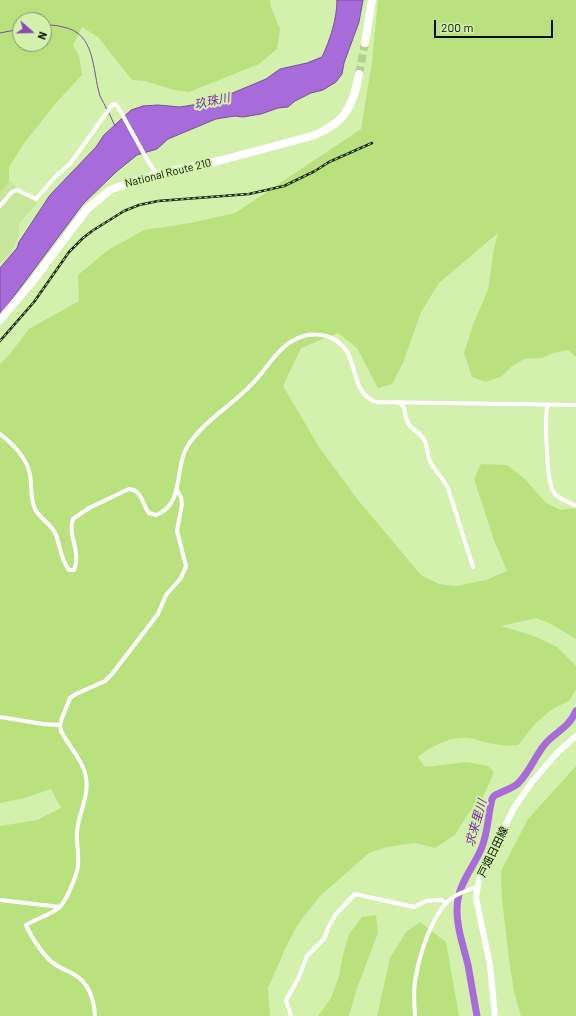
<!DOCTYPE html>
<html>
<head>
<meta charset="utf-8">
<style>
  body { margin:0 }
  #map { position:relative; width:576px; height:1016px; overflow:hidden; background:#d3f1ac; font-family:Barlow,sans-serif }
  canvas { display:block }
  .north { position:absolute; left:12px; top:12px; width:40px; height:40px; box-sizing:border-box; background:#d3f1ac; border:1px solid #819767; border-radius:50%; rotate:110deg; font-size:11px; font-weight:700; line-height:16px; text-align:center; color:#070f00 }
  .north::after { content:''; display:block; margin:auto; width:14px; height:18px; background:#8947bb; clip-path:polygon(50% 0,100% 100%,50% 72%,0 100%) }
  .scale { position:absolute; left:434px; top:20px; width:119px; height:18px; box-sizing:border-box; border:2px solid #070f00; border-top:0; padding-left:5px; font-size:12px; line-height:14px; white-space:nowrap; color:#070f00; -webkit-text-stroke:3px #d3f1ac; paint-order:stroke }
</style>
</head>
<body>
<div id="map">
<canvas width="576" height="1016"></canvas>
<div class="north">N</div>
<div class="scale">200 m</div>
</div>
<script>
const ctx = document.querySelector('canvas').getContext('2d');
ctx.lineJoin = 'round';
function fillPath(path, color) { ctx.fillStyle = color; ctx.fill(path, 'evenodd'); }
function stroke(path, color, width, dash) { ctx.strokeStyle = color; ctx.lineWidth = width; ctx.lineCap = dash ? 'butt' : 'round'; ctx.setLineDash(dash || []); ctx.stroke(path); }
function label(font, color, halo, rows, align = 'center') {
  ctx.font = font + ' Barlow,"Noto Sans JP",sans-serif'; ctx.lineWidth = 4; ctx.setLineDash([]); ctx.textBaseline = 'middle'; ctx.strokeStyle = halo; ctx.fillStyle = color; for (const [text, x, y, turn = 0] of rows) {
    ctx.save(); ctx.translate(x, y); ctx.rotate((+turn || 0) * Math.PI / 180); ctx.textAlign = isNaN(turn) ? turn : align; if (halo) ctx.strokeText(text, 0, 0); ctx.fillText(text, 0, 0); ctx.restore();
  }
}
const built = new Path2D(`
  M9 181 37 203 19 224V235L12 251 0 263V193Z`);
const green = new Path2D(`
  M0 0H270L271 7 280 29 277 49 259 64 189 92 174 90 145 81 132 80 98 37 82 27 73 45 79 56 82 75 56 103 25 142 9 167V181L0 193ZM20 20H44V44H20Z
  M378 0H576V357L568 350 553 353 542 358 524 359 511 367 502 376 486 382 472 377 464 353 474 322 488 290 493 254 498 233 439 283 421 312 403 363 392 384 378 388 357 348 338 333 301 348 283 386 319 447 358 500 421 575 439 584 456 586 486 580 507 571 494 540 474 479 481 464 507 465 525 479 546 503 561 510 576 508V639L551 624 536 618 501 626 534 636 557 647 576 666V689L570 700 551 710 536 723 518 745C506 746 496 745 484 742 479 741 474 738 469 738 451 736 431 746 418 757L425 767 467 762 488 766 494 772 483 797 468 814 455 835 435 848 415 843 387 847 369 853 320 896 298 924 286 947 268 988 270 1016H0V826L37 820 61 808 51 789 25 798 0 803V364L9 355 29 329 79 301 78 275 108 250 144 230 190 223 235 213 361 129 372 62Z
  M576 766V1016H521L514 992 509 960 502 899 501 871 528 819Z
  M376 915 378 933 356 991 349 1016H318L331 998 339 976 343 955 349 934 362 917Z
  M420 922 446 942 459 1016H377L390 958 406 932Z`);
const water = new Path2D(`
  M337 0H363L359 22 344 63 342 74 336 82 323 90 311 93 295 101 288 107 278 108 261 114 243 117 235 116 216 119 168 139 157 149 137 155 116 172 83 204 0 315V268L17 248 19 242 50 195 96 147 104 135 131 110 143 106 158 105 180 107 211 102 266 79 280 69 307 63 322 57C330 40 337 19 337 0Z`);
const stream = new Path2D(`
  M44 25C50 25 56 25 63 27 96 33 92 70 100 96 102 100 105 105 107 110
  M0 33 20 29
  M109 113 115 126`);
const river = new Path2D(`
  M477 1016C474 999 471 982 468 965 463 944 454 921 458 899 461 880 475 865 482 847 488 832 488 815 492 799L494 796C501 792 510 789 516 785 527 777 535 756 545 744 556 731 568 729 576 711`);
const highwayTunnel = new Path2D(`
  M359 74 365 43`);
const street = new Path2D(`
  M0 206 12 192 17 190 36 199 56 176 70 164 112 105 115 104 118 107 149 163 157 174
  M398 402C408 407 403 415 408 423 412 430 419 432 423 438 428 445 427 452 429 459 433 469 443 478 448 488L473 567
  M548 405C544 415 547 481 553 491 556 498 569 502 576 506
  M0 434C13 444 27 458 30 475 32 486 30 498 35 509 40 519 52 524 56 535 60 546 61 560 69 570H74C82 553 67 535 73 519L89 508 129 489C142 490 142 504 149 513L156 515C185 504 174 468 187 447 202 422 235 403 254 382 267 368 277 349 294 340 303 335 315 333 326 336 365 348 344 390 376 402L576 405
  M0 717 43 724 60 725
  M0 900 60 907
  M95 1016C94 1000 90 984 75 975 68 971 60 968 53 963 43 955 31 937 26 925 51 911 61 915 72 885 75 878 78 872 78 864 79 853 76 842 77 831 79 812 91 792 85 773 81 758 68 745 61 731L60 725 62 718 70 698 76 694 105 681 112 674 158 614 166 595 181 578 186 566 177 531 182 504 181 497 177 490
  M291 1016 286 1000 298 979 307 956 324 939 329 926 336 914 355 894 414 907 426 901 441 900 446 903
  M415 1016C414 1003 413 988 416 976 420 953 431 919 447 902 455 894 466 891 477 887`);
const secondary = new Path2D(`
  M495 1016 490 965 476 898 479 879 514 808 532 782 557 753 576 736`);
const highway = new Path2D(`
  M365 43 372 0
  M0 320 32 282 87 209 110 190 140 179 158 174 222 160 312 136C345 123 353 107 359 74`);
const rail = new Path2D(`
  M0 341 34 302 69 252 83 238 92 231 124 211 139 205 158 201 249 194 284 186 315 171 329 162 372 143`);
const streetNames = [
  ["National Route 210",168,173,-14],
  ["戸畑日田線",493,852,-64]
];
const waterNames = [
  ["玖珠川",212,101,-12],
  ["求来里川",476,823,-74]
];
fillPath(built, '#c6e79a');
fillPath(green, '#b9e27f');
fillPath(water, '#a76bda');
stroke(water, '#774f99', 1);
stroke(stream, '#774f99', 1);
stroke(river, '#a76bda', 7);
stroke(highwayTunnel, '#b4cf92', 8, [8, 4]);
stroke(street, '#fff', 4);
stroke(secondary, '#fff', 6);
stroke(highway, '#fff', 8);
stroke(rail, '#1f2914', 2.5);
stroke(rail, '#d3f1ac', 1, [3]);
label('11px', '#070f00', '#d3f1ac', streetNames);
label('italic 12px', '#7525aa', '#d3f1ac', waterNames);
</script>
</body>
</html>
